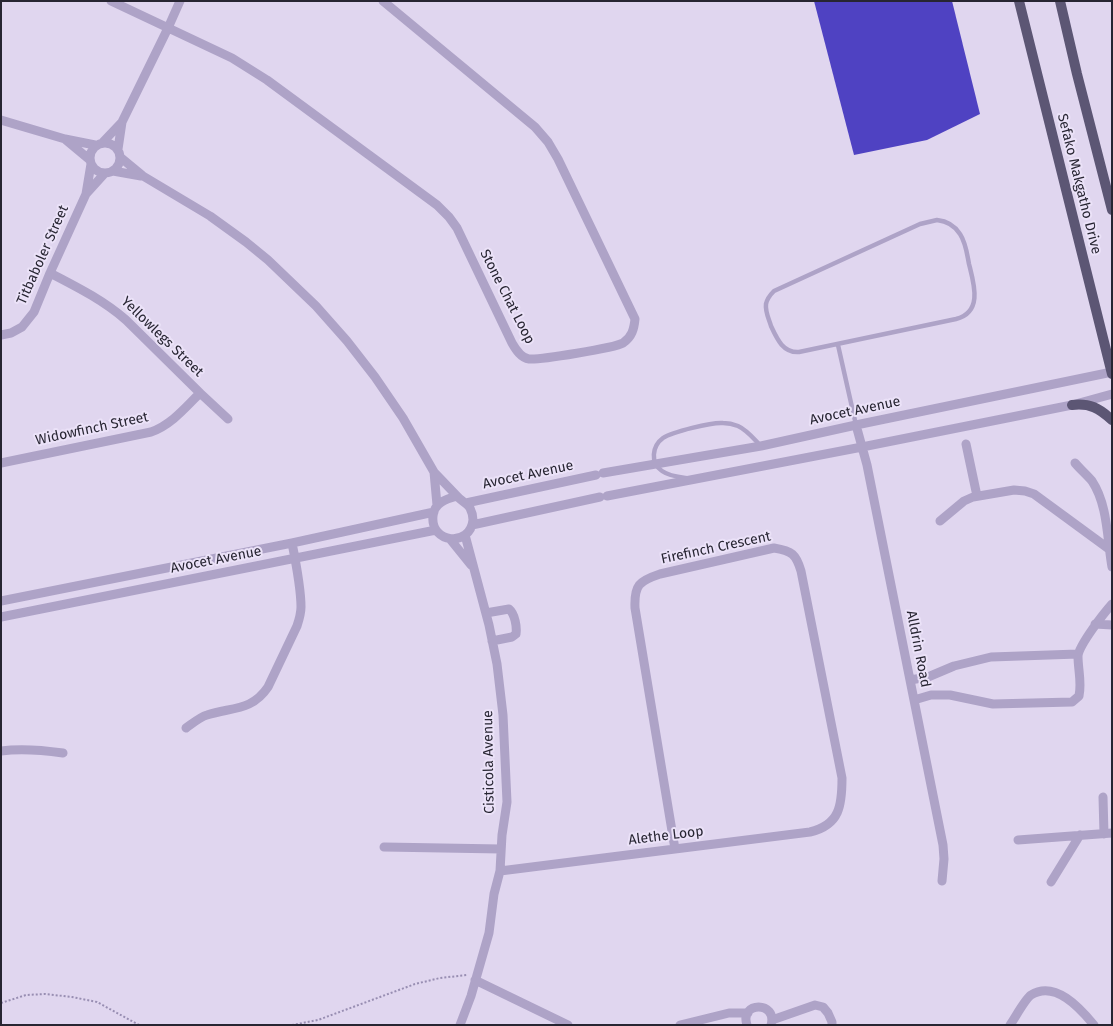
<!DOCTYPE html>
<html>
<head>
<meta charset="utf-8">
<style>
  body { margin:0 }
  #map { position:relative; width:1113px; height:1026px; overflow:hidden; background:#e0d6ef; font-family:"Fira Sans",sans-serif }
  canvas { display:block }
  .frame { position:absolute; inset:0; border:2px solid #272532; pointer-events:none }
</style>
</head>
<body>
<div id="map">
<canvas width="1113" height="1026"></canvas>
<div class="frame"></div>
</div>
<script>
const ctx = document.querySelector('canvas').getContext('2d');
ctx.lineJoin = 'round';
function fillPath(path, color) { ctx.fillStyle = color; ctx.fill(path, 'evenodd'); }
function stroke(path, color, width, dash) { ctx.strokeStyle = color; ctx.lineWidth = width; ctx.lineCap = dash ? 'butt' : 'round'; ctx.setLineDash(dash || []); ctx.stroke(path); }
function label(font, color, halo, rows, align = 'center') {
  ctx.font = font + ' "Fira Sans",sans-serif'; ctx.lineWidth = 4; ctx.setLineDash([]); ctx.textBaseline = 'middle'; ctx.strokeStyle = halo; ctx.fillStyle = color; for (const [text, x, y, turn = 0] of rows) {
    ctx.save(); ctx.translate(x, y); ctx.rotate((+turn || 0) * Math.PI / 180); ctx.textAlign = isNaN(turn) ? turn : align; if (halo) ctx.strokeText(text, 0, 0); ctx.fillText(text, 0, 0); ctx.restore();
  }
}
const building = new Path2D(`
  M814 1H952L980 114 927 140 854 155Z`);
const path = new Path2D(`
  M1 1003 26 995 45 994 72 997 97 1002 139 1025
  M292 1025 318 1020 415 984 440 978 467 975`);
const service = new Path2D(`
  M937 220C946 221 955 226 960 234 966 243 967 254 969 264 974 284 983 312 956 319L799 352C783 353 777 339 771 326 769 319 765 312 766 304 767 299 770 295 774 291L920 224Z
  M838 345 856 425
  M686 478C678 477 669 476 662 471 650 463 652 446 663 438 672 432 712 422 723 423 728 423 733 424 738 426 747 430 754 439 761 446`);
const minor = new Path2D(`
  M111 1 232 58 267 80 437 205 449 217 457 228 512 343C516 350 521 358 529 359 540 360 614 348 623 343 632 337 634 329 635 319L558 159 548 142 535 127 383 1
  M1 120 65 139 95 145
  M66 140 90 160
  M103 142 122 122 168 28 180 1
  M90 158a15 15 0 1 1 30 0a15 15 0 1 1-30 0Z
  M118 149 122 122
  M120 157 143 176 210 216 246 242 268 260 316 306 347 341 375 377 403 418 434 472 457 496
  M113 171 141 176
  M86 194 105 173
  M50 273C77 287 103 300 126 320L200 393 228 419
  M1 335 11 333 22 327 34 312 50 273 86 194 91 164
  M856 425 867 465 943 845 944 859 942 881
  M966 444 977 496
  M1 463 151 432C171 425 185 408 200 393
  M1075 463C1080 469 1087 475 1092 481 1108 505 1107 539 1112 567
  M434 472 437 505
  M603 473 761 446 856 425 1112 372
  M457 496C461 501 467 503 470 508 472 512 473 516 473 520 470 548 430 543 433 516 434 503 446 499 457 496Z
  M607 496 862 447 1072 405 1112 394
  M466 503 596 475
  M940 521 964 501 973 497 1014 490 1025 491 1034 494 1109 549
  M472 525 600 497
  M450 539 471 565
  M1 601 292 543 434 512
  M486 613 509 609C515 614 517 627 516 634L512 637 492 641
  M1 617 436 530
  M1095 624 1112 625
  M910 680 928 677 954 666 991 657 1078 654
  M914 700 931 695H950L993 704 1072 702 1079 696C1082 682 1078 670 1078 656 1079 645 1104 613 1112 604
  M186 728C193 723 200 717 207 715 232 707 252 711 268 687L297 626C299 620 301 614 301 607 301 588 296 563 292 543
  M1 751C22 748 42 750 63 753
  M1103 797 1104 834
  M1018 840 1112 833
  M384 847 501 849
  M500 871 810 832C840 825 842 805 842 778L801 571C796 554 792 551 774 548L660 574C639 581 634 585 635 608L675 849
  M1051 882 1080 835
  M475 980 568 1025
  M772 1020 815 1005 823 1007 828 1013 832 1022V1025
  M460 1025 471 996 489 933 494 894 500 871 502 835 507 802 503 715 497 664 489 625 465 535
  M680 1025 729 1013H748
  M747 1025C739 1001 778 1001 771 1025
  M1010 1025C1015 1018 1025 999 1031 995 1055 980 1080 1008 1094 1025`);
const primary = new Path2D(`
  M1019 1 1112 374
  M1060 1 1077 74 1112 210
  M1072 405C1090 403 1099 408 1112 420`);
const streetNames = [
  ["Sefako Makgatho Drive",1079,184,76],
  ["Titbaboler Street",43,255,-66],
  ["Stone Chat Loop",507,297,63],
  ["Yellowlegs Street",162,337,44],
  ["Avocet Avenue",855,411,-12],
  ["Widowfinch Street",92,429,-12],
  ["Avocet Avenue",528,475,-12],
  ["Firefinch Crescent",716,548,-12],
  ["Avocet Avenue",216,560,-11],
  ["Alldrin Road",918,649,79],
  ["Cisticola Avenue",489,762,-91],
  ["Alethe Loop",666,836,-7]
];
fillPath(building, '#4f42c2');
stroke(path, '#988eb2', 2, [2, 2]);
stroke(service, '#aea3c7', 4.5);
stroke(minor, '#aea3c7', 9);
stroke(primary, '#5c5674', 10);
label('14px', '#272532', '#ebe2f8', streetNames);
</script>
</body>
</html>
